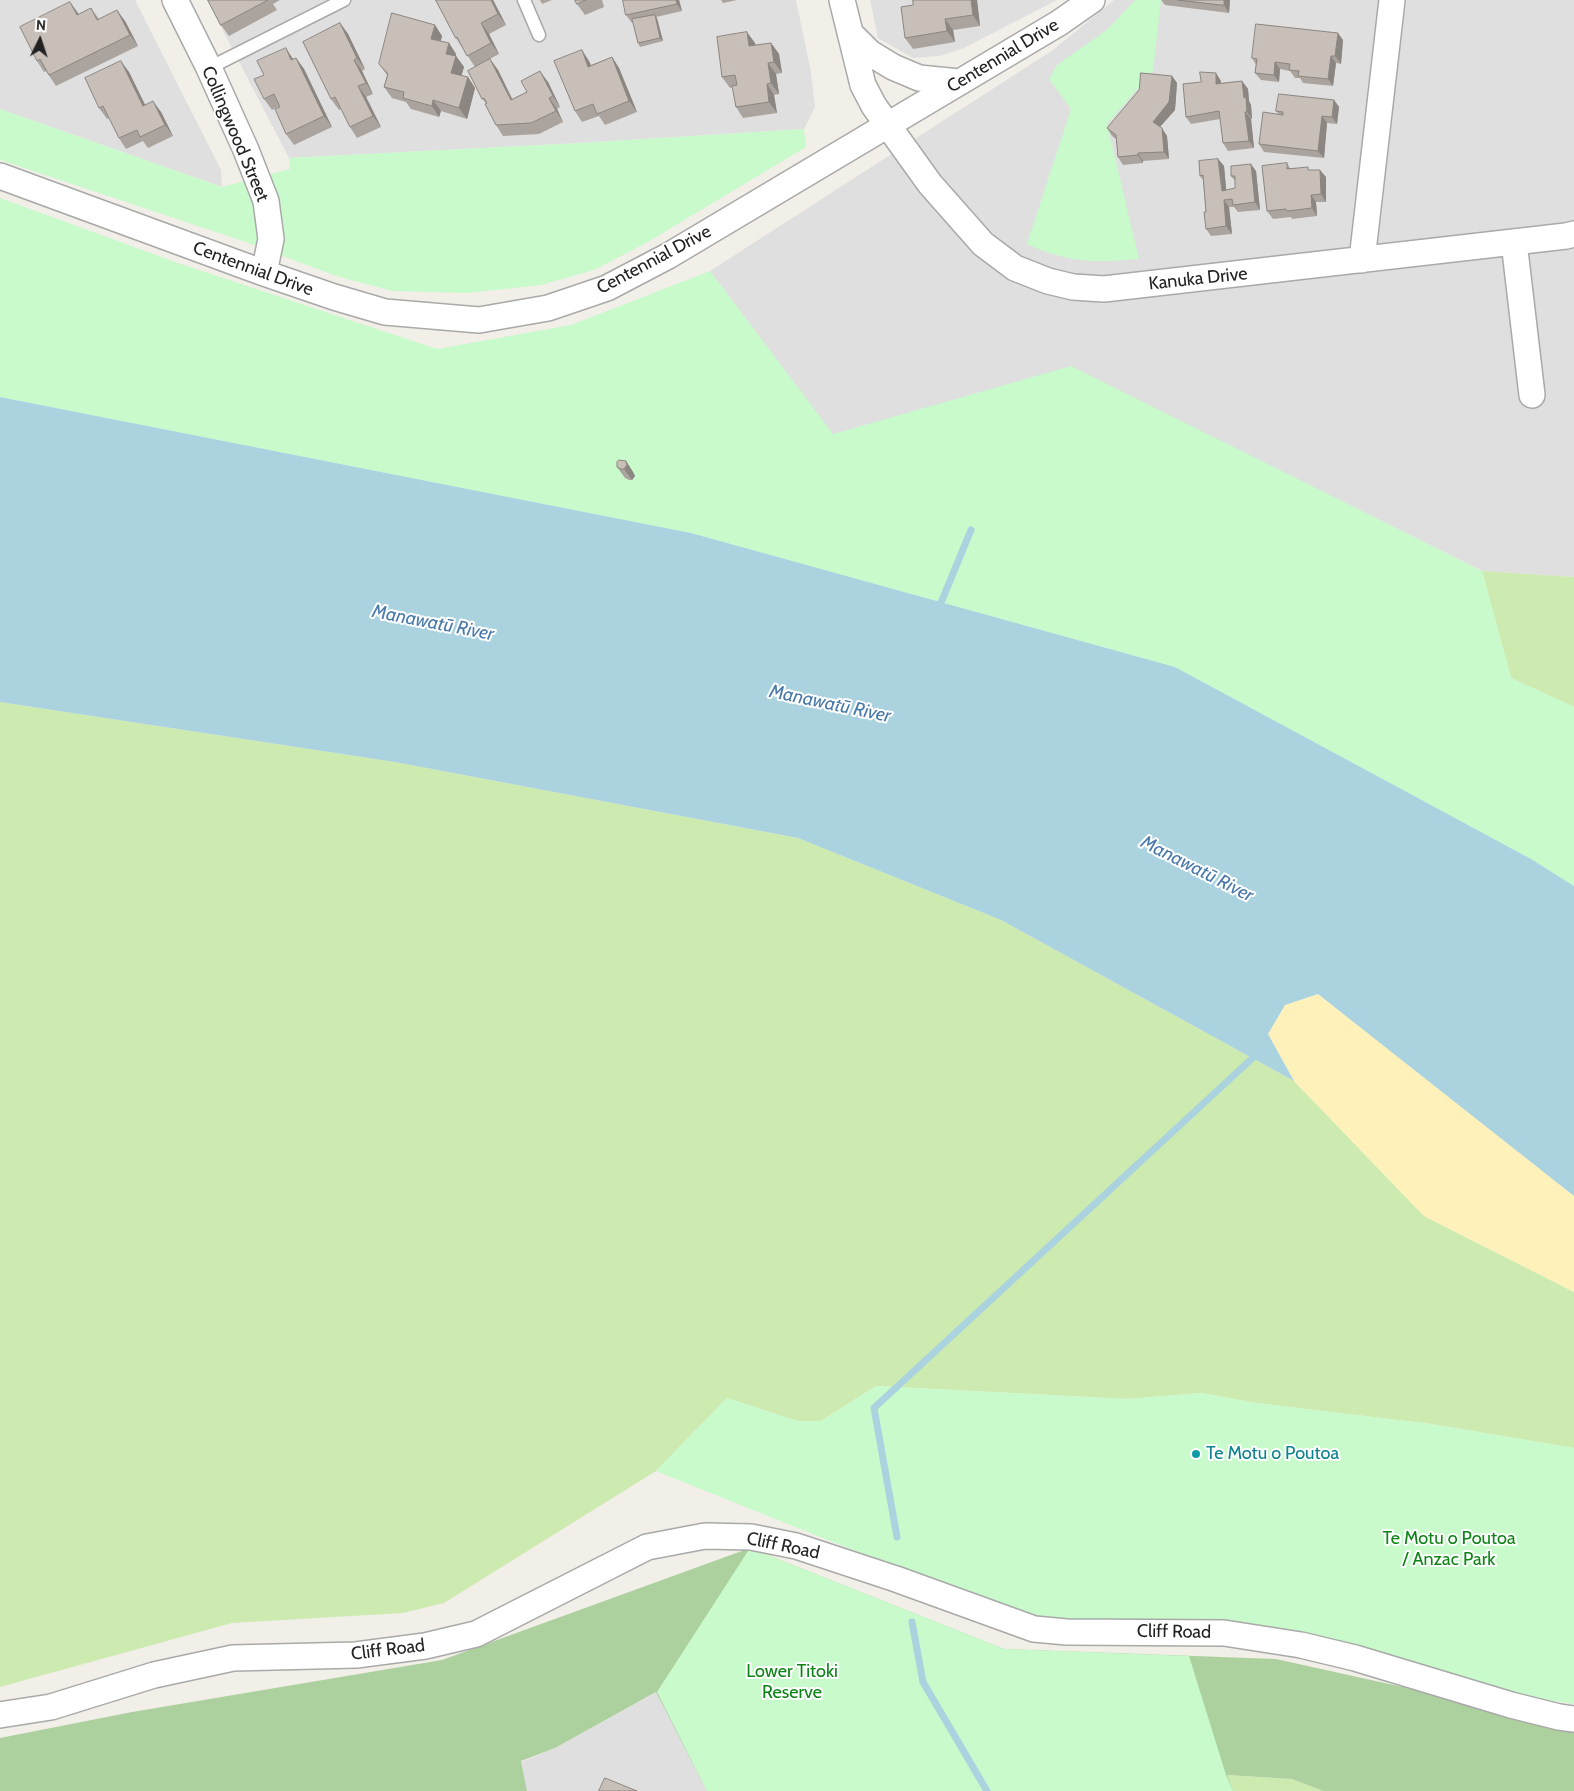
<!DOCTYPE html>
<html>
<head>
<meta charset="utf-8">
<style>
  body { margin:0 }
  #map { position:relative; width:1574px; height:1791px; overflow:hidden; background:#f2efe9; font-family:Cabin,sans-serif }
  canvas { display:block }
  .north { position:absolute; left:15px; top:15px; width:50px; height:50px; -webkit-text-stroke:4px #fff; paint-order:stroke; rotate:4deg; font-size:14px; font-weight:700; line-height:20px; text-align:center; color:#222 }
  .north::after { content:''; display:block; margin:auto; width:18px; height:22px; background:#222; clip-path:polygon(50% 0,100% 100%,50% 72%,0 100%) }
</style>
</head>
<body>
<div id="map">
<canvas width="1574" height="1791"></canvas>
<div class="north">N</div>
</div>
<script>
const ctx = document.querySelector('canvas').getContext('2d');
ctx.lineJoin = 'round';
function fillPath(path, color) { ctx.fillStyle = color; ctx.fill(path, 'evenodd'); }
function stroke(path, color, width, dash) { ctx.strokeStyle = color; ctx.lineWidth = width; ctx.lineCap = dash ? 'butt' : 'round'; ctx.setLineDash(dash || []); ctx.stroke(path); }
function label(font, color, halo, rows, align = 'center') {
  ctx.font = font + ' Cabin,sans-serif'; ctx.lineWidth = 4; ctx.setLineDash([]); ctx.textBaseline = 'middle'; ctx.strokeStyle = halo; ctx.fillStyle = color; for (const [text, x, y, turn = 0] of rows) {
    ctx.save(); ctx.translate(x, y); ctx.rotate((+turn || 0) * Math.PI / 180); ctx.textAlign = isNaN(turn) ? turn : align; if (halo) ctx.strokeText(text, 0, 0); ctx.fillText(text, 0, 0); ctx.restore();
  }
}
const residential = new Path2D(`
  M0 0H135L221 170 222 187 0 109Z
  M207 0H796L811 72 815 107 804 129 580 143 289 158Z
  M870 0H1057L964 48 939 56 913 58 878 38Z
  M1114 0H1574V577L1482 571 1071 367 833 435 710 271 1053 50Z
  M657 1692 707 1791H527L521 1762 555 1748Z`);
const grass = new Path2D(`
  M1482 571 1574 577V707L1511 678Z
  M0 702 395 762 798 838 1001 920 1294 1081 1424 1216 1574 1292V1448L1431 1424 1256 1403 1201 1393 1127 1399 876 1386 821 1421H797L727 1398 656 1471 444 1603 403 1613 232 1623 0 1687Z
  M1226 1775 1292 1779 1323 1791H1233Z`);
const forest = new Path2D(`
  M750 1548 1004 1649 1276 1659 1457 1699 1574 1728V1791H1323L1292 1779 1227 1775 1233 1791H707L656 1692 555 1748 521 1761 527 1791H0V1738L132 1712 442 1660Z`);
const sand = new Path2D(`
  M1318 994 1574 1196V1292L1424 1216 1294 1081 1268 1034 1285 1005Z`);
const park = new Path2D(`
  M1135 0H1161L1153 71 1107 124 1139 259C1094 263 1069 263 1027 244L1071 109 1049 79 1057 65 1108 29Z
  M0 109 222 187 290 169 289 158 580 143 804 129 806 147 646 243 594 270 541 285 467 293 393 291 336 276 240 240 0 160Z
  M0 198 178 263 437 349 571 325 710 271 833 434 1071 366 1482 571 1511 678 1574 707V886L1531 859 1175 667 691 533 0 397Z
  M876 1386 1127 1399 1201 1393 1256 1403 1431 1424 1574 1448V1704L1533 1698 1469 1678 1355 1652 1063 1623 1009 1609 840 1545 656 1471 727 1398 797 1421H821Z
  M750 1548 1004 1649 1189 1656 1226 1775 1233 1791H707L657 1692Z`);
const water = new Path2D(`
  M0 397 691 533 1175 667 1531 859 1574 886V1196L1318 994 1285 1005 1268 1034 1294 1081 1001 920 798 838 395 762 0 702Z`);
const stream = new Path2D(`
  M938 610 971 530
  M897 1537 874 1408 1258 1053
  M912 1622 923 1682 987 1791`);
const lane = new Path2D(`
  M524 0 539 35
  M209 68 344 0`);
const street = new Path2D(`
  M175 0 209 68 246 150 266 201 271 239 264 273
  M842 0 863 85 874 106 930 184 983 244 1015 268 1048 281 1073 287 1104 289 1566 236 1574 234
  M850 33 870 53 893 67 919 78 959 82
  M0 176 264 273 334 297 385 312 479 320 548 308 607 288 668 256 1059 23 1092 0
  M1514 242 1532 395
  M1362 260 1392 0
  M0 1715 51 1707 154 1675 233 1658 356 1655 425 1646 476 1634 647 1547 705 1536 751 1537 796 1546 896 1579 1034 1629 1067 1632 1224 1633 1301 1645 1355 1658 1511 1705 1559 1717 1574 1719`);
const wall = new Path2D(`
  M208 0H280L273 4 277 10 229 36 221 25Z
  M436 0H493L506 25 489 34 499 54 475 67 456 38Z
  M540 0H552L542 4Z
  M575 0H602L604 7 585 15 577 4Z
  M679 0 682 11 656 17 663 41 640 47 638 43 633 22 632 23 626 15Z
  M721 0H737L723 3Z
  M913 0H977L980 26 953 30 955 42 913 49 905 38 913 5Z
  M1161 0H1230L1229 13 1165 5Z
  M91 8 99 19 125 21 138 46 56 86 46 71 44 72 37 61 79 14Z
  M340 23 348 34 365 69 362 71 373 94 366 97 381 127 357 138 350 127 341 109 339 110 331 99Z
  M435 25 442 36 441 41 449 43 456 54V56L464 67 461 76 468 77 475 88 467 119 441 111 439 117 411 109 406 102 392 98 384 87 387 75 379 64Z
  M1343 40 1341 64 1336 63 1333 86 1303 83 1300 78H1295L1290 71 1280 69 1279 82 1261 80 1255 73 1256 65 1252 58Z
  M755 43V45L771 43 779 54 782 73 776 74 779 94 774 95 777 113 743 118 736 107 733 87 730 88 722 77Z
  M612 57 619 68 637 112 605 125 599 116 582 122 575 111 589 61 591 65Z
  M296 58 304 69 332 127 294 145 286 134 280 106 272 110 264 99 294 59Z
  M490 59 498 70 512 99 548 82 560 107 557 109 563 122 539 134 503 136 496 125 486 103 482 99Z
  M129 72 145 105 161 112 173 136 148 148 143 141 126 149 119 138 109 118 107 119 99 108Z
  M1172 76 1177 83 1175 110 1160 127 1167 136 1169 159 1143 161V163L1123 165 1118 157 1116 139 1112 136 1107 128Z
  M1221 81V83L1242 81 1248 89 1249 101 1251 105 1252 119H1251L1254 148 1228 151 1223 143 1220 119 1191 124 1186 117Z
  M1334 100 1339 107 1337 124 1327 123 1324 158 1264 152 1259 144 1279 115 1276 111Z
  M1218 159 1224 166 1226 190 1235 188V181L1231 176 1256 171 1260 210 1238 212 1234 207H1229L1232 234 1211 236 1206 229V212L1203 180 1200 176Z
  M1287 163 1290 168 1310 170 1326 177V202H1316L1317 216 1292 219 1291 217 1273 219 1267 211Z
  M626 461 633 472 635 476 632 480H629L625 478 617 467Z`);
const shadedWall = new Path2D(`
  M491 0H493L506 25 498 14Z
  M676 0H679L682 11 677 4Z
  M971 0H977L980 26 973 15Z
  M1224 0H1230L1229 13 1224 5Z
  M70 2 78 13 84 26 77 15Z
  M117 10 125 21 138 46 130 35Z
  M655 15 657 18 663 41 660 38Z
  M945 19 953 30 955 42 947 31Z
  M340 23 348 34 365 69 357 58Z
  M481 23 489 34 499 54 491 43Z
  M435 25 442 36 438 50 431 39Z
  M747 32 755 43 757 57 749 46Z
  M1338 33 1343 40 1341 64 1335 56Z
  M449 43 456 54 454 65 446 54Z
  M771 43 779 54 782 73 774 62Z
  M286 48 293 59 291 60Z
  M582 50 589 61 596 78 588 67Z
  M456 56 464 67 459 84 451 73Z
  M1331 56 1336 63 1333 86 1328 79Z
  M612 57 619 68 637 112 629 101Z
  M296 58 304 69 332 127 324 116Z
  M490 59 498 70 518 111 511 100Z
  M354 60 362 71 373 94 366 83Z
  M121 61 129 72 151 117 143 106Z
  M1275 62 1280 69 1279 82 1274 75Z
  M768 63 776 74 779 94 771 83Z
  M540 71 548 82 560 107 553 96Z
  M1216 73 1221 81V91L1216 84Z
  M1172 76 1177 83 1175 110 1158 129 1153 122Z
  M468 77 475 88 467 119 459 108Z
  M1242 81 1248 89 1249 101 1251 105 1252 119 1247 112 1244 98Z
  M767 84 774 95 777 113 769 102Z
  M358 86 366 97 381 127 373 116Z
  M549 98 557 109 563 122 556 111Z
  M433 100 441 111 439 117 432 106Z
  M1334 100 1339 107 1337 124 1332 117Z
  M153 101 161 112 173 136 165 125Z
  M1245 112 1251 119 1254 148 1249 141Z
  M1322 116 1327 123 1324 158 1318 151Z
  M1162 128 1167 136 1169 159 1164 152Z
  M1138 153 1143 161V163L1138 155Z
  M1218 159 1224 166 1227 198 1222 191Z
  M1251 164 1256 171 1260 210 1255 202Z
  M1320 170 1326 177V202L1321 194Z
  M1311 195 1316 202 1317 216 1312 208Z
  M1224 200 1229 207 1232 234 1226 226Z
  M626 461 633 472 635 476 632 480 624 469Z`);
const building = new Path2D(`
  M208 0H268L221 25Z
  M436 0H491L498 14 481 23 491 43 467 56 457 37 456 38Z
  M575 0H586L577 4Z
  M623 0H676L677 4 626 15Z
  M913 0H971L973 15 945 19 947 31 905 38 901 7 913 5Z
  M1178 0H1224V5Z
  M70 2 77 15 91 8 97 20 117 10 130 35 49 75 40 59 37 61 20 27Z
  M392 13 435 25 431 39 449 43 446 54 456 56 451 73 468 77 459 108 433 100 432 106 403 98 404 92 384 87 388 74 379 64Z
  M655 15 660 38 638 43 632 19Z
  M340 23 357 58 354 60 366 83 358 86 373 116 350 127 335 97 331 99 303 42Z
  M1256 24 1338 33 1335 56H1331L1328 79 1298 76 1299 71 1289 70 1290 64 1275 62 1274 75 1255 73 1257 59 1252 58Z
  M747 32 749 46 771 43 774 62 768 63 771 83 767 84 769 102 736 107 732 86 737 85 735 75 722 77 717 37Z
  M286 48 291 60 296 58 324 116 286 134 275 109 280 107 274 94 264 99 254 79 264 75 257 61Z
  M582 50 588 67 612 57 629 101 597 114 593 104 575 111 554 61Z
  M490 59 511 100 527 92 521 81 540 71 553 96 549 98 556 111 531 123 496 125 485 104 487 103 484 98 482 99 468 71Z
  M121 61 143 106 153 101 165 125 140 137 137 130 119 138 103 106 99 108 85 78Z
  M1200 72 1216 73V84L1242 81 1244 98 1246 97 1247 112H1245L1249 141 1223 143 1219 111 1186 117 1183 84 1201 82Z
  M1141 73 1172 76 1169 102 1153 122 1162 128 1164 152 1138 153V155L1118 157 1116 135 1107 128 1139 90Z
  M1279 94 1334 100 1332 117 1322 116 1318 151 1259 144 1263 112 1283 115V112L1276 111Z
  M1218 159 1222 191 1235 188V176H1231V166L1251 164 1255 202 1233 205 1232 199 1224 200 1226 226 1206 229 1204 212H1206L1203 175 1200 176 1199 161Z
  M1287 163V169L1308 167V170H1320L1321 194 1311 195 1312 208 1287 211 1286 209 1267 211 1262 166Z
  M619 460 626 461 627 465 624 469H621L617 467V462Z
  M605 1778 637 1791H599Z`);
const markers = [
  [1196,1454,5,"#0f9aa8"]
];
const streetNames = [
  ["Centennial Drive",1003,56,-31],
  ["Collingwood Street",235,134,67],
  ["Centennial Drive",654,260,-28],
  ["Centennial Drive",253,269,20],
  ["Kanuka Drive",1198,279,-6],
  ["Cliff Road",783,1546,12],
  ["Cliff Road",1174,1632,1],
  ["Cliff Road",388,1650,-7]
];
const cultureNames = [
  ["Te Motu o Poutoa",1206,1454]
];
const parkNames = [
  ["Te Motu o Poutoa",1449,1539],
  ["/ Anzac Park",1449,1560],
  ["Lower Titoki",792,1672],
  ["Reserve",792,1693]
];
const waterNames = [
  ["Manawatū River",433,623,11],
  ["Manawatū River",830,704,12],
  ["Manawatū River",1197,869,27]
];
fillPath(residential, '#e0dfdf');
fillPath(grass, '#cdebb0');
fillPath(forest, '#add19e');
fillPath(sand, '#fff1ba');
fillPath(park, '#c8facc');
fillPath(water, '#aad3df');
stroke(stream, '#aad3df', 7);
stroke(lane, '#a9a9a9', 15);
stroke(street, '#a9a9a9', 28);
stroke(lane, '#fff', 12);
stroke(street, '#fff', 25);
fillPath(wall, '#aba49e');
fillPath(shadedWall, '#8b8681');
fillPath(building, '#c7bfb8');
stroke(building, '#8b8681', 1);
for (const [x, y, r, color] of markers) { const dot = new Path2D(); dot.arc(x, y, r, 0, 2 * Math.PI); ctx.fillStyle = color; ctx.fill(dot); stroke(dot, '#fff', 2); }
label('18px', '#222', '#fff', streetNames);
label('18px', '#0d838f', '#fff', cultureNames, 'left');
label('18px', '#0c8416', '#fff', parkNames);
label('italic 19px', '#4a7aab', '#fff', waterNames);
</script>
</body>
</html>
